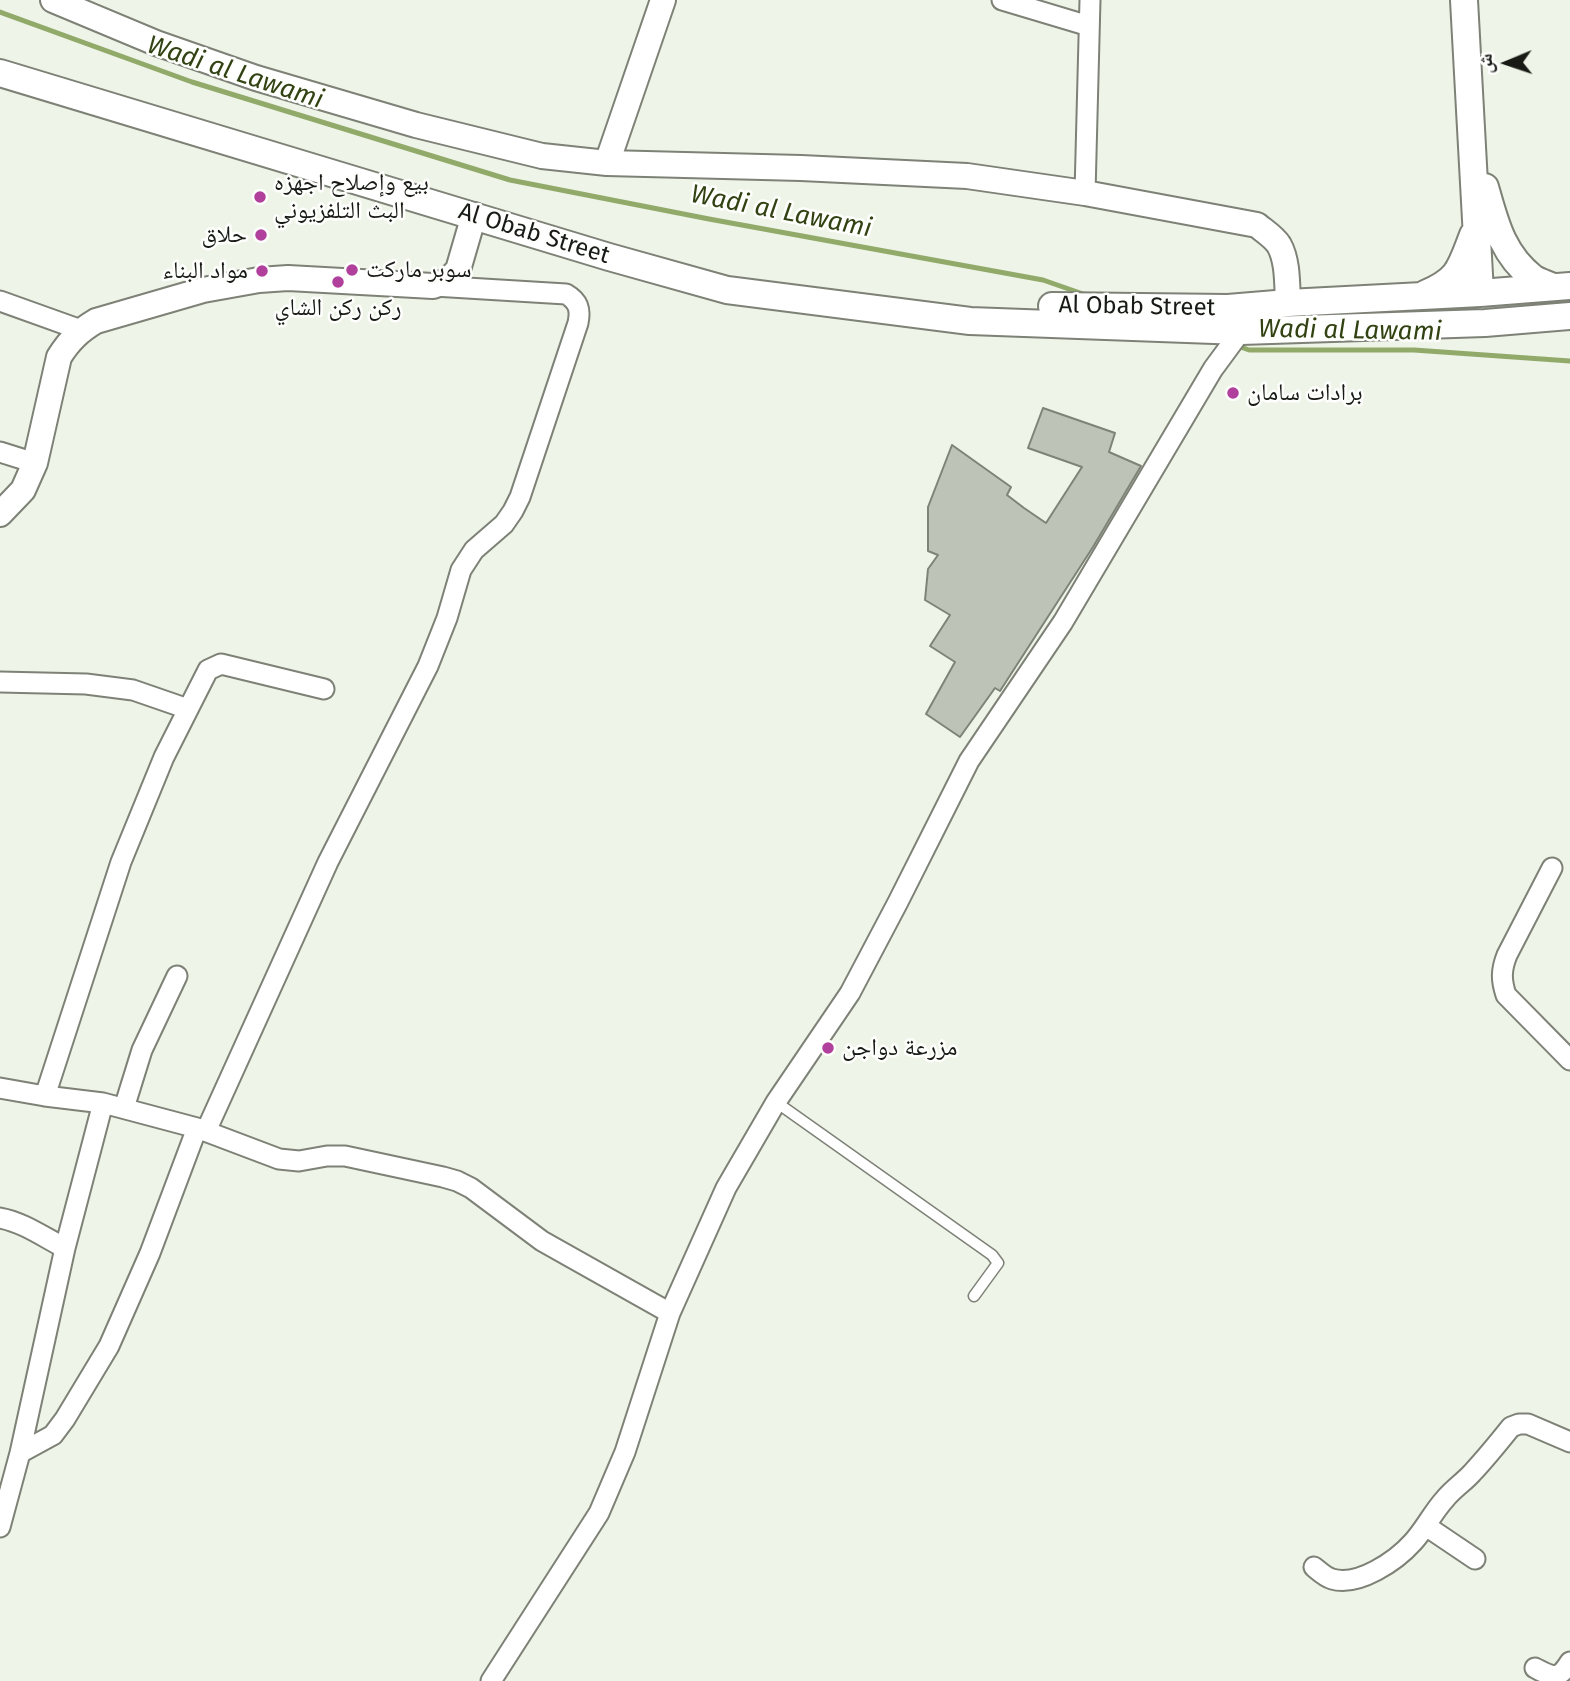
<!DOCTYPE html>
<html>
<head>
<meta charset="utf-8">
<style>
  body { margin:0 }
  #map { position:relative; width:1570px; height:1681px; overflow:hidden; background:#eef4e8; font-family:"Fira Sans","Noto Naskh Arabic",sans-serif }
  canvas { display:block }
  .north { position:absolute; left:1472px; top:28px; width:70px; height:70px; -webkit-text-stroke:5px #fefffd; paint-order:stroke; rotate:268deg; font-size:19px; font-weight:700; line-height:28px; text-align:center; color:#181a15 }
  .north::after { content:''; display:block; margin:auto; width:24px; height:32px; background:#181a15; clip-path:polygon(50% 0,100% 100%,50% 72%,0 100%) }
</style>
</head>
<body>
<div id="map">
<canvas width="1570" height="1681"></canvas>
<div class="north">ش</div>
</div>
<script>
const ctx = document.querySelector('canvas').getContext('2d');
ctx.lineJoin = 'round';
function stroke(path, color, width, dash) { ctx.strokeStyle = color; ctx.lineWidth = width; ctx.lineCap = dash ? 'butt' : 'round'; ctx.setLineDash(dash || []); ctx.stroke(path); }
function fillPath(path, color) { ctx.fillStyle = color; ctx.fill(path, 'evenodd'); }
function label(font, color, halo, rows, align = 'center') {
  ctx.font = font + ' "Fira Sans","Noto Naskh Arabic",sans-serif'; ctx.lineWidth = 5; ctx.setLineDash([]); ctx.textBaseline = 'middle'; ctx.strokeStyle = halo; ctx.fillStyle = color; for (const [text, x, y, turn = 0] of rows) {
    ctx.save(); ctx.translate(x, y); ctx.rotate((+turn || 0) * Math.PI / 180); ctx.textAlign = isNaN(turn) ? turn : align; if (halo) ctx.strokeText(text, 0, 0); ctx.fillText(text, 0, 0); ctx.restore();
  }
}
const stream = new Path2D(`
  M0 12 192 82 510 180 709 219 1043 280 1086 295
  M1235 345 1249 350H1414L1570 361`);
const building = new Path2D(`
  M1043 408 1115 433 1109 452 1141 466 1093 547 1000 691 995 688 960 737 926 714 955 662 930 646 950 615 925 600 928 569 938 555 928 551V507L952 445 1011 487 1007 495 1024 508 1046 523 1082 467 1028 448Z`);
const service = new Path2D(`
  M776 1102 992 1255 998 1263 974 1296`);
const minor = new Path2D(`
  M1002 0 1089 26
  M1085 193 1090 0
  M0 301 81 330
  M0 452 35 463
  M0 682 86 684 133 690 188 709
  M1552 868 1507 955C1501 970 1501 980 1506 995L1570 1060
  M0 1088 45 1096 103 1103 197 1128 279 1159 299 1161 327 1156H345L443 1177 457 1181 471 1188 542 1241 670 1313
  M45 1096 121 862 164 757 208 670 221 664 324 689
  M124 1108 142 1050 177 976
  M206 1131 328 862 428 666 447 618 461 570 474 550 504 524 513 511 520 497 578 323C581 309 578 301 566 294L434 286
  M0 1218C23 1222 45 1238 65 1248
  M20 1453 53 1435 65 1419 109 1346 150 1253 197 1128
  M1426 1526 1475 1559
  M0 1527 20 1453 65 1248 103 1103
  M1314 1567C1320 1572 1325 1577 1332 1579 1358 1587 1396 1561 1413 1542 1425 1529 1433 1512 1445 1499 1453 1489 1464 1482 1472 1473 1486 1458 1499 1442 1511 1427L1519 1424H1528L1570 1442
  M1535 1668C1553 1677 1558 1681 1570 1662
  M491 1681 599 1513 625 1452 670 1313 726 1188 776 1102 850 993 898 902 969 761 1063 622 1213 369 1241 331`);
const tertiary = new Path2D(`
  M53 0 156 43 256 78 416 125 542 156 607 163 801 168 967 176 1085 193 1257 225C1264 231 1274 237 1279 245 1288 261 1287 284 1288 303
  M607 163 663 0
  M0 514 23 490 35 463 59 357C69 341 79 331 96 321L203 290 259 280 288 278 433 286 447 281 458 270 474 215`);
const secondary = new Path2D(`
  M1464 0 1480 293
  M0 73 609 257 727 290 970 321 1241 331 1485 323 1570 316
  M1485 187C1495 222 1502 254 1533 278 1539 282 1547 284 1553 287
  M1425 294C1460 279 1460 268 1473 235
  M1052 306 1228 308 1288 303 1480 293 1570 286`);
const markers = [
  [260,197,7,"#b0409c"],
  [261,235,7,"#b0409c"],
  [352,270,7,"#b0409c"],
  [262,271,7,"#b0409c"],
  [338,282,7,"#b0409c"],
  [1233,393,7,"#b0409c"],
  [828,1048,7,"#b0409c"]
];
const poiNames = [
  ["بيع وإصلاح اجهزه",274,183],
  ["البث التلفزيوني",274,211],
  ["حلاق",247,235,"right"],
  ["سوبر ماركت",366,270],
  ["مواد البناء",248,271,"right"],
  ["ركن ركن الشاي",338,308,"center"],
  ["برادات سامان",1247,393],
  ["مزرعة دواجن",842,1048]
];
const streetNames = [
  ["Al Obab Street",534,234,17],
  ["Al Obab Street",1137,307,1]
];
const waterNames = [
  ["Wadi al Lawami",235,73,18],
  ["Wadi al Lawami",781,212,11],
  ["Wadi al Lawami",1350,331,1]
];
stroke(stream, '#91aa6a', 5);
fillPath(building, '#bec3b8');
stroke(building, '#7e8378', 2);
stroke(service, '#7d8176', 13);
stroke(minor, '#7d8176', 23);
stroke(tertiary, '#7d8176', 28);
stroke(secondary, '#7d8176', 30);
stroke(service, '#fff', 10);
stroke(minor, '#fff', 19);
stroke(tertiary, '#fff', 24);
stroke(secondary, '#fff', 26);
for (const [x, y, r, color] of markers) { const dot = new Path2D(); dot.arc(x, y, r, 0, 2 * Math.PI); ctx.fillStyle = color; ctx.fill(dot); stroke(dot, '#fefffd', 2.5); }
label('24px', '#181a15', '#fefffd', poiNames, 'left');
label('24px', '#181a15', '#fefffd', streetNames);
label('italic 26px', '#324213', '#fefffd', waterNames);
</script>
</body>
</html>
